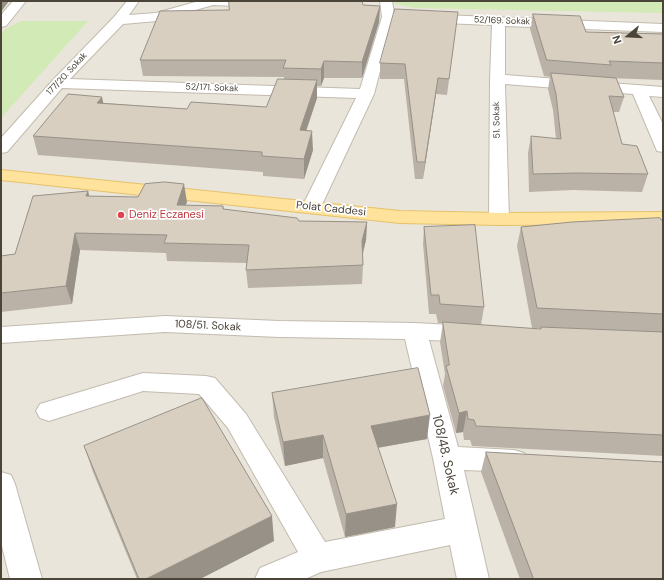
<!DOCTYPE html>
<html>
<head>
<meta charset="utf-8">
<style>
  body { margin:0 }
  #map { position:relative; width:664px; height:580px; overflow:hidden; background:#f6f3ec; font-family:"DM Sans",sans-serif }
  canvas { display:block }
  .frame { position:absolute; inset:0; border:2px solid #4b4439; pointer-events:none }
  .north { position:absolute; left:608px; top:16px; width:40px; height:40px; -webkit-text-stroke:3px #fff; paint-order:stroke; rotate:252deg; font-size:11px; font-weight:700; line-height:16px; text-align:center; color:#4b4439 }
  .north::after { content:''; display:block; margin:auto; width:14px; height:18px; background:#4b4439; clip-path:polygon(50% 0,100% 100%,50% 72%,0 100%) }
</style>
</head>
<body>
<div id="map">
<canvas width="664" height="580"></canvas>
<div class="frame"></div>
<div class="north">N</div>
</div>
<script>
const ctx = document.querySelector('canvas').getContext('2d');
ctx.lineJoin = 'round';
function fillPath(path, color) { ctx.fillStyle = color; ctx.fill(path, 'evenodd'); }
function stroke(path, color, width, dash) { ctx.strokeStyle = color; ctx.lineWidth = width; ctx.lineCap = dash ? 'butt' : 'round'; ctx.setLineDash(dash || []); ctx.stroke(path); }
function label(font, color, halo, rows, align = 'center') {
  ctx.font = font + ' "DM Sans",sans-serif'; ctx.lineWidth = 3.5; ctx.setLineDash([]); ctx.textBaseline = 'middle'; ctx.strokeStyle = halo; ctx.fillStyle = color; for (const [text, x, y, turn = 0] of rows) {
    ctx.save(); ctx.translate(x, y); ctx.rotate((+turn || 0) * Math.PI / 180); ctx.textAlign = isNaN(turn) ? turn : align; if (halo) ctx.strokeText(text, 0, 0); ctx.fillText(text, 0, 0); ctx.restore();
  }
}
const residential = new Path2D(`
  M1 1H663V579H1Z`);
const green = new Path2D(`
  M395 1H663V13L415 8 395 4Z
  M21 21H88L1 118V34L5 29Z`);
const minor = new Path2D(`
  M13 1H26L6 26 1 27V15Z
  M127 1H139L129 15 156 13 199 1H264L265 3 263 6 259 7 213 5 157 21 123 24 70 79 360 89 382 17 380 1H392L394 13 663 24V32L505 26V75L663 87V97L649 96 663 124V152L657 151 633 94 505 84 509 219 506 223 499 225 492 223 489 219 490 79 492 25 393 21 374 94 319 211 312 213 305 211 302 207 356 98 62 88 7 152 1 153V138L53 80 114 17Z
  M165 316 279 321 415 323 472 326 480 328 484 334 480 340 472 342 429 340 458 447 514 450 524 453 528 461 524 469 514 472 464 470 489 579H457L450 545 321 572 305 579H255L260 568 298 552 228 428 199 394 143 391 49 421 40 418 36 411 40 404 143 373 206 376 215 378 246 414 325 542 445 519 433 458 405 339 279 337 165 332 1 343V327Z
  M1 472 11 475 15 484 42 579H10L1 542Z`);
const major = new Path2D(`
  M1 170 400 211 499 213 663 212V224L499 225 400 223 1 180Z`);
const wall = new Path2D(`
  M363 5 380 6 379 22 362 78H324L321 86H317V98L306 131 313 150 304 179 263 176V172L38 155 33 136 104 103 187 109 266 107 284 79V77L143 76 140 60 229 10Z
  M458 12 447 95 436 94 423 179H415L404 79H380V63Z
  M533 14 586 32 663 34V80L607 78 624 97 619 112H613L622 144 648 174 642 192 573 190 529 192 528 153 531 136 556 139 553 110 548 89 550 77 544 76 530 29Z
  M88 191 89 196 187 202 185 205 223 206 224 209 299 221 367 222 366 240 363 254V265L362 284 248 288 246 270 247 263 167 261 166 253 80 250 72 304 1 312V256L15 254Z
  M663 222V456L472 446 470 440H464L463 432 456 433 443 386 445 374 440 342 443 323H438L436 314H429L423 244 424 227 484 307 481 325 540 329V328H532L517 246 521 227Z
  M272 393 427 439 378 448 395 527 345 537 323 458 285 466 274 417Z
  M84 446 274 541 200 579H137L93 472Z
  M486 452 663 579H520L481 472Z`);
const shadedWall = new Path2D(`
  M1 1H9L1 12Z
  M380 6 379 22 362 78V62Z
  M324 61V78L321 86V69Z
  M438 78 436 94 423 179 425 162Z
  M317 80V98L300 149V130Z
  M102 97 106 115 97 103Z
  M312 131 313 150 304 179V159Z
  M184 184 187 202 179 222 177 205Z
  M88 191 92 208 86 196Z
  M367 222 366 240 361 259 362 241Z
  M75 233 80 250 72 304 66 286Z
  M467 411 463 432 456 433 459 413Z
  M430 415 427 439 370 449 371 426Z
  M323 435V458L285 466 283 442Z
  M397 504 395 527 345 537 346 514Z
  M272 516 274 541 200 579H146Z`);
const building = new Path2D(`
  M229 1H362L363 5 380 6 362 62 324 61 321 69 283 68 286 60H140L160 11 229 10Z
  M395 9 458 12 449 79 438 78 425 162H417L405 64 380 63Z
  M533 14 580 16 586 32 663 34V63L609 61 611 65 547 60Z
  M551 73 616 78 624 97 609 96 622 144 637 146 648 174 577 173 533 174 531 136 561 139 556 94Z
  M278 79 317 80 300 130 312 131 304 159 262 156V152L33 136 68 94 102 97 97 103 187 109 191 102 266 107Z
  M165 182 184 184 177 205 223 206V209L297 218 299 221 367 222 362 241 363 265 246 270 249 245 164 243 167 235 75 233 66 286 1 293V256L15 254 33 196 88 191 86 196 138 197 145 184Z
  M660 218 663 222V314L537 308 521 227 572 222Z
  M475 225 484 307 440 304 439 295H431L424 227Z
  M443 322 541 329V327L663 332V435L476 426 474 420 468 419 467 411 459 413 446 366 449 365Z
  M418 368 430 415 371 426 397 504 346 514 323 435 283 442 272 393Z
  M202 398 272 516 146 579H139L84 446Z
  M486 452 663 462V579H534Z`);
const markers = [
  [121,215,4,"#e0444e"]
];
const farStreetnames = [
  ["52/169. Sokak",502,21,2],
  ["177/20. Sokak",67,74,-47],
  ["52/171. Sokak",212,88,2],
  ["51. Sokak",497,120,-91]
];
const streetNames = [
  ["Polat Caddesi",331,209,6],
  ["108/51. Sokak",208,326,3]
];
const healthNames = [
  ["Deniz Eczanesi",129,215]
];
const nearStreetnames = [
  ["108/48. Sokak",445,455,77]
];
fillPath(residential, '#eae5da');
fillPath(green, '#d2eab5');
stroke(minor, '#c2bbae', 2);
stroke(major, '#e6c16a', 2);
fillPath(minor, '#fff');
fillPath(major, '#ffe39c');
fillPath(wall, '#bab2a6');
fillPath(shadedWall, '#979187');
fillPath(building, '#d8cfc1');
stroke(building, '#979187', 1);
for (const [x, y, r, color] of markers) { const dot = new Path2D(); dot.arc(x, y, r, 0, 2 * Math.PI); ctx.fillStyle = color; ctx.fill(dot); stroke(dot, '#fff', 1.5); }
label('9px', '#4b4439', '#fff', farStreetnames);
label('11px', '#4b4439', '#fff', streetNames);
label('11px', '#be3a42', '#fff', healthNames, 'left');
label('13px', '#4b4439', '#fff', nearStreetnames);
</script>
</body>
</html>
